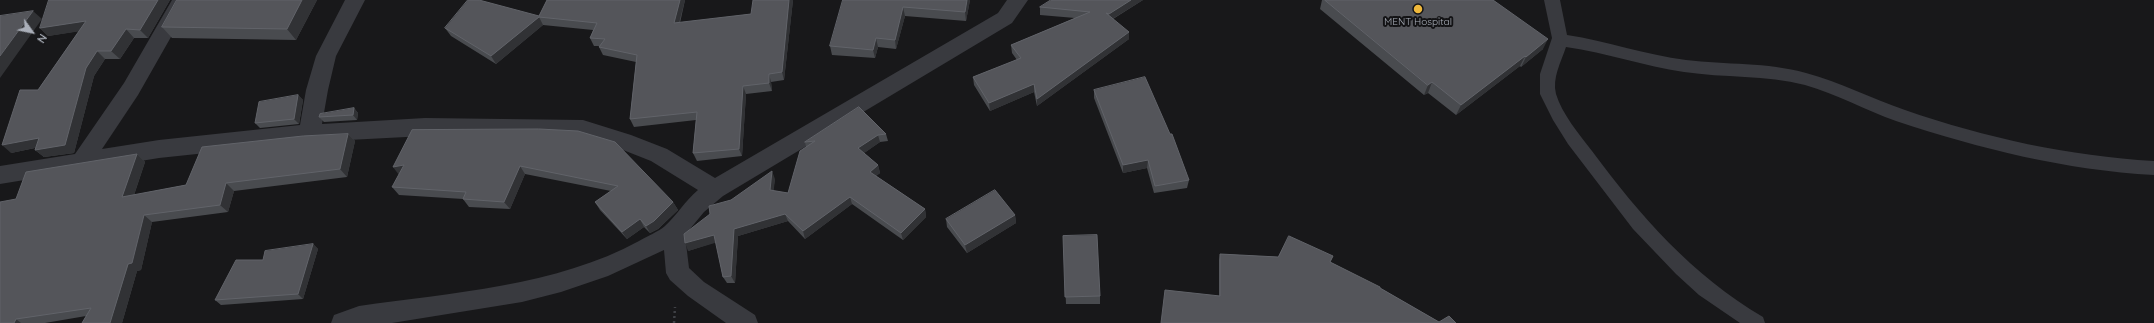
<!DOCTYPE html>
<html>
<head>
<meta charset="utf-8">
<style>
  body { margin:0 }
  #map { position:relative; width:2154px; height:323px; overflow:hidden; background:#18181a; font-family:Quicksand,sans-serif }
  canvas { display:block }
  .north { position:absolute; left:12px; top:12px; width:40px; height:40px; -webkit-text-stroke:3px #131315; paint-order:stroke; rotate:123deg; font-size:11px; font-weight:700; line-height:16px; text-align:center; color:#aaafb9 }
  .north::after { content:''; display:block; margin:auto; width:14px; height:18px; background:#aaafb9; clip-path:polygon(50% 0,100% 100%,50% 72%,0 100%) }
</style>
</head>
<body>
<div id="map">
<canvas width="2154" height="323"></canvas>
<div class="north">N</div>
</div>
<script>
const ctx = document.querySelector('canvas').getContext('2d');
ctx.lineJoin = 'round';
function stroke(path, color, width, dash) { ctx.strokeStyle = color; ctx.lineWidth = width; ctx.lineCap = dash ? 'butt' : 'round'; ctx.setLineDash(dash || []); ctx.stroke(path); }
function fillPath(path, color) { ctx.fillStyle = color; ctx.fill(path, 'evenodd'); }
function label(font, color, halo, rows, align = 'center') {
  ctx.font = font + ' Quicksand,sans-serif'; ctx.lineWidth = 4; ctx.setLineDash([]); ctx.textBaseline = 'middle'; ctx.strokeStyle = halo; ctx.fillStyle = color; for (const [text, x, y, turn = 0] of rows) {
    ctx.save(); ctx.translate(x, y); ctx.rotate((+turn || 0) * Math.PI / 180); ctx.textAlign = isNaN(turn) ? turn : align; if (halo) ctx.strokeText(text, 0, 0); ctx.fillText(text, 0, 0); ctx.restore();
  }
}
const path = new Path2D(`
  M674 323 675 307`);
const lane = new Path2D(`
  M1544 0H1560L1567 35C1607 41 1646 55 1686 60 1726 65 1767 62 1806 73 1840 82 1872 99 1905 110 1986 138 2069 156 2154 161V175C2065 170 1981 149 1896 121 1865 110 1837 94 1805 85 1766 75 1724 78 1684 72 1644 66 1607 53 1566 47 1561 62 1552 78 1556 94 1562 114 1579 134 1592 151 1640 216 1692 275 1763 317L1765 323H1740L1699 295 1676 274 1633 229 1568 144 1553 120 1540 94V74L1552 38Z`);
const street = new Path2D(`
  M172 0H192L138 95 102 149 159 140 300 125 306 90 316 56 345 0H365L336 56 328 90 322 124 425 118 583 120 631 135 667 149 715 178 998 13 1007 0H1028L1012 23 723 196 704 212 685 235 689 268 704 282 755 315 758 323H726L688 296 670 280 666 273 664 250 608 276 561 292 522 302 392 323H331L334 315 359 306C450 293 557 286 639 241 647 236 658 232 665 226 677 215 685 201 698 190L651 161 618 148 583 138 544 136H425L310 142 159 158 0 184V166L75 154 124 83Z`);
const wall = new Path2D(`
  M49 0H170L148 38H134L120 59H105L94 76 74 153 44 157 35 150V148L11 153 38 90 79 31 48 36 40 28Z
  M317 0 296 40 172 38 162 27Z
  M547 0H685L680 23 751 14 793 0 784 80 771 82 772 91 746 94 742 156 697 161 693 153 696 120 634 127 630 119 636 62 603 55 599 47 600 46H594L590 38 593 30 543 25 496 64 451 36 445 28 539 16Z
  M843 0H970L966 21 905 16 896 49 878 47 875 58 832 55 830 46Z
  M1143 0 1113 19 1129 39 1037 106 1034 92 990 111 974 85 973 77 1017 60 1012 53 1011 45 1075 18 1040 15V7Z
  M1322 0H1493L1543 49 1521 67 1520 66 1456 115 1428 93 1424 95 1320 9Z
  M1094 90 1189 180 1187 188 1154 193 1147 168 1123 173 1094 98Z
  M298 95 303 100 299 124 260 128 255 123Z
  M354 108 358 113 357 120 324 122 319 117Z
  M539 129 673 202 678 210 658 229 650 233 644 227 627 239 600 210 595 202 611 191 525 174 510 209 469 207 463 199 399 195 392 187Z
  M348 134 355 141 347 177 234 191 228 212 152 222 141 270 137 271 122 323H82L86 316 45 323H0L137 154 145 162 134 195 186 185Z
  M886 134 888 141 880 142 864 153 878 165 880 173 876 176 925 209 926 217 903 240 852 204 805 239 788 221 738 236 735 283H727L723 277 716 242 688 251 731 200 775 179 773 191 788 193 806 147 805 142Z
  M1015 215 1016 223 967 253 947 227 946 219Z
  M1063 236 1100 296V304H1066Z
  M313 244 318 249 303 299 221 305 215 300Z
  M1220 254 1278 257 1333 256 1330 262 1380 288 1439 322 1456 323H1161L1219 296V260Z`);
const shadedWall = new Path2D(`
  M158 0H170L148 38 140 30Z
  M302 0H317L296 40 287 29Z
  M680 0H685L677 31 674 23Z
  M789 0H793L784 80 782 72Z
  M967 0H970L966 21 965 12Z
  M1131 0H1143L1109 21V14Z
  M903 7 905 16 896 49 895 40Z
  M33 11 42 19 0 78V56Z
  M539 17 543 25 496 64 491 56Z
  M86 21 95 29 48 36 40 28Z
  M126 29 134 38 120 59 111 51Z
  M1129 32V39L1037 106V99Z
  M876 38 878 47 875 58 873 50Z
  M1548 39 1543 49 1521 67 1526 57Z
  M97 51 105 59 94 76 74 153 44 157 35 150Z
  M1525 56 1520 66 1456 115 1461 105Z
  M769 74 771 82 772 91 769 83Z
  M1432 82 1428 93 1424 95 1428 85Z
  M1034 84V92L990 111 989 103Z
  M743 86 746 94 742 156 739 149Z
  M298 95 303 100 299 124 294 119Z
  M354 108 358 113 357 120 353 115Z
  M348 134 355 141 347 177 340 169Z
  M878 135 880 142 860 156 858 148Z
  M39 138 49 145 11 153 2 145Z
  M137 154 145 162 131 204 122 197Z
  M1148 160 1147 168 1123 173V165Z
  M404 165 399 175 393 167Z
  M878 165 880 173 871 180 870 172Z
  M520 166 525 174 510 209 504 202Z
  M772 171 775 179 773 197 770 190Z
  M226 183 234 191 228 212 220 205Z
  M850 197 852 204 805 239 803 231Z
  M673 202 678 210 658 229 650 233 646 226Z
  M925 209 926 217 903 240 901 233Z
  M785 214 788 221 738 236 735 283 731 276 734 229Z
  M144 215 152 222 141 270 137 271 122 323H110Z
  M1015 215 1016 223 967 253 965 245Z
  M640 219 644 227 627 239 622 232Z
  M714 235 718 242 688 251 685 243Z
  M313 244 318 249 303 299 298 294Z
  M16 319 21 323H14Z`);
const building = new Path2D(`
  M49 0H158L140 30 126 29 111 51H97L86 68 65 145 35 150 39 138 2 145 20 90H38L86 21 40 28Z
  M177 0H302L287 29 162 27Z
  M468 0H479L539 16 547 0H680L674 23 751 14 753 0H789L782 72 769 74V83L743 86 739 149 693 153 697 112 630 119 637 55 599 47 605 39 590 38 597 23 539 17 491 56 445 28Z
  M843 0H967L965 12 903 7 895 40 876 38 873 50 830 46Z
  M1051 0H1131L1109 14 1106 13 1129 32 1037 99 1034 84 989 103 973 77 1021 58 1011 45 1090 12 1040 7Z
  M1325 0H1493L1548 39 1526 57 1525 56 1461 105 1432 82 1428 85Z
  M33 11 0 56V16Z
  M1145 77 1170 134H1172L1189 180 1155 186 1148 160 1123 165 1094 90Z
  M298 95 294 119 255 123 259 102Z
  M859 107 886 134 878 135 858 148 878 165 870 172 925 209 901 233 850 197 803 231 785 214 734 229 731 276 723 277 714 235 685 243 684 234 710 214 709 206 731 200 772 171 770 190 788 193 800 151 815 141 805 142Z
  M354 108 353 115 319 117 320 114Z
  M539 129 578 131 615 142 673 202 654 221 646 226 640 219 622 232 595 202 618 186 520 166 504 202 463 199 466 192 392 187 404 165 393 167 412 130Z
  M348 134 340 169 226 183 220 205 144 215 132 263 128 264 110 323H82L91 308 16 319 14 323H0V202L16 199 26 172 137 154 122 197 186 185 202 147 303 136Z
  M995 190 1015 215 965 245 946 219Z
  M1097 235 1100 296 1065 297 1063 236Z
  M1289 236 1333 256 1330 262 1380 287V288L1439 322 1449 316 1456 323H1161L1165 290 1220 296V254L1278 257Z
  M313 244 298 294 215 300 236 260H263L265 251Z`);
const markers = [
  [1418,9,5,"#efb83b"]
];
const poiNames = [
  ["MENT Hospital",1418,22]
];
stroke(path, '#3f4146', 2.5, [2, 3]);
fillPath(lane, '#393a3f');
fillPath(street, '#393a3f');
fillPath(wall, '#494b4f');
fillPath(shadedWall, '#313235');
fillPath(building, '#54555a');
stroke(building, '#616369', 1);
for (const [x, y, r, color] of markers) { const dot = new Path2D(); dot.arc(x, y, r, 0, 2 * Math.PI); ctx.fillStyle = color; ctx.fill(dot); stroke(dot, '#131315', 1.5); }
label('10px', '#aaafb9', '#131315', poiNames);
</script>
</body>
</html>
